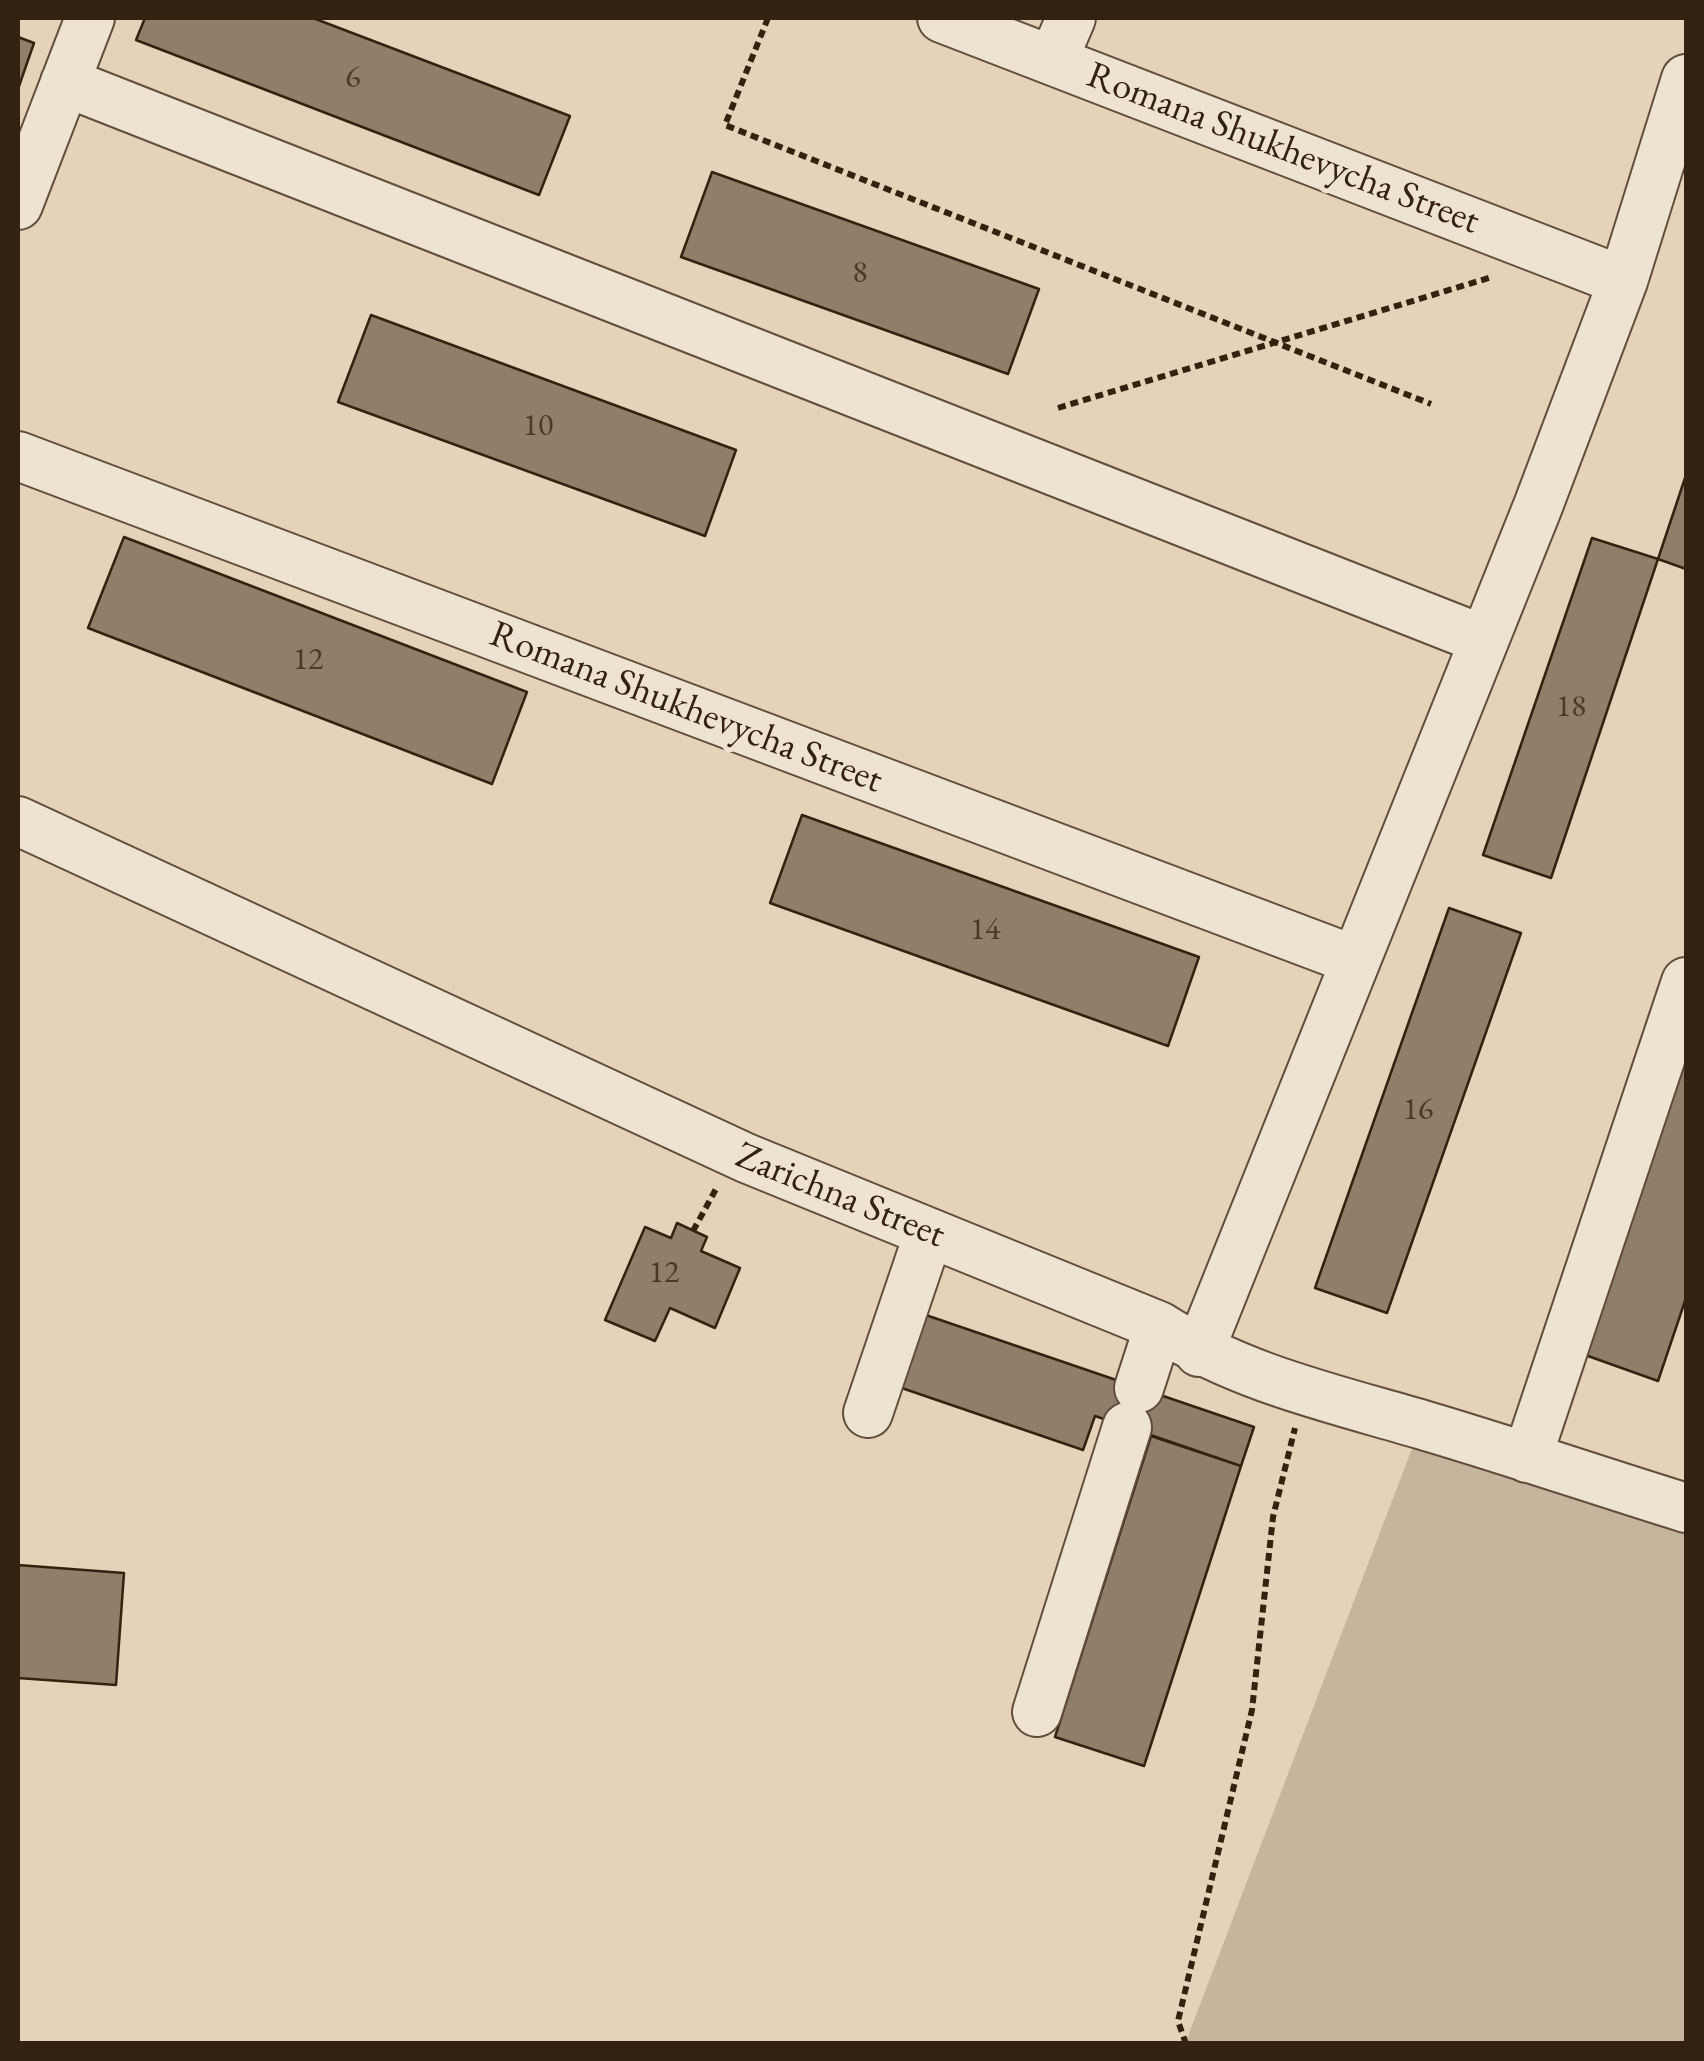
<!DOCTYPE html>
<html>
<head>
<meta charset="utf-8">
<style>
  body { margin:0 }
  #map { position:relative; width:1704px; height:2061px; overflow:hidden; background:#e5d2b8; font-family:"EB Garamond",serif }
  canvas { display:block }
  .frame { position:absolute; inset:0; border:20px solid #342211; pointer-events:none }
</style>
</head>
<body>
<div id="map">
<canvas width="1704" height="2061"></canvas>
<div class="frame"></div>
</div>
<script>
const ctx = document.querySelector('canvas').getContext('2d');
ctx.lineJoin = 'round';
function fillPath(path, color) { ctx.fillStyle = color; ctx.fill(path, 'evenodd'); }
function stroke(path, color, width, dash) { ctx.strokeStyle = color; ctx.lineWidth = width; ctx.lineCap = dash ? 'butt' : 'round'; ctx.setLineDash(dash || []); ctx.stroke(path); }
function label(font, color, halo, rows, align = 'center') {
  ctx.font = font + ' "EB Garamond",serif'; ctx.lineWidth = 10; ctx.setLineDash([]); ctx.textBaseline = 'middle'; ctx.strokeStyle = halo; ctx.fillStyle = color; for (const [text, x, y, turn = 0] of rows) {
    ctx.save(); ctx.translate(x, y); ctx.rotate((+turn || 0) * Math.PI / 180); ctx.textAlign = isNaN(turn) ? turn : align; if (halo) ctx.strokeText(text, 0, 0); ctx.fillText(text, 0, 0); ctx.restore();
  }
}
const green = new Path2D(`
  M1421 1425 1686 1508V2043L1185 2044Z`);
const building = new Path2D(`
  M145 18H313L570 116 539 195 136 40Z
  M18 37 34 43 18 89Z
  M712 172 1039 289 1008 374 681 257Z
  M371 315 736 450 705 536 338 402Z
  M1686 475V569L1658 559Z
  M124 537 527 692 492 784 88 628Z
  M1592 538 1658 559 1551 878 1483 855Z
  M802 815 1199 957 1168 1046 770 903Z
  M1449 908 1521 933 1387 1313 1315 1288Z
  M1686 1030V1298L1658 1381 1574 1351Z
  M677 1223 707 1237 701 1251 740 1268 715 1328 670 1308 655 1341 605 1320 645 1227 671 1238Z
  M914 1311 1254 1427 1241 1466 1095 1416 1083 1450 890 1384Z
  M1151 1436 1241 1466 1144 1766 1055 1737Z
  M18 1565 124 1573 116 1685 18 1678Z`);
const path = new Path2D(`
  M768 18 725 125 1431 404
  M1058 408 1492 277
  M693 1231 716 1189
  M1186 2044 1178 2021 1252 1710 1273 1517 1295 1428`);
const minor = new Path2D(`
  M942 18 1623 281
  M1053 60 1071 18
  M65 82 1484 640
  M18 205 90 18
  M18 456 1354 960
  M18 821 746 1158 1159 1326C1241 1378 1331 1398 1423 1425 1511 1451 1599 1481 1686 1508
  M1199 1352 1538 506 1623 281 1686 79
  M1139 1388 1159 1326
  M868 1413 929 1233
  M1527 1458 1686 982
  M1037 1712 1127 1427`);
const numberNames = [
  ["6",353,78],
  ["8",860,273],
  ["10",538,426],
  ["12",308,660],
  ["18",1571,707],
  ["14",985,930],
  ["16",1418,1110],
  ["12",664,1273]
];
const streetNames = [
  ["Romana Shukhevycha Street",1283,149,21],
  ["Romana Shukhevycha Street",686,708,21],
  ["Zarichna Street",840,1196,22]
];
fillPath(green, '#c7b49c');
fillPath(building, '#907e68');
stroke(building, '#342211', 2.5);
stroke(minor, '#604e3b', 52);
stroke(path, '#342211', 6, [8, 5]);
stroke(minor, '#eee2d1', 48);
label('32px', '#4b3927', null, numberNames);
label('38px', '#342211', '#eee2d1', streetNames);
</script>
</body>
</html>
